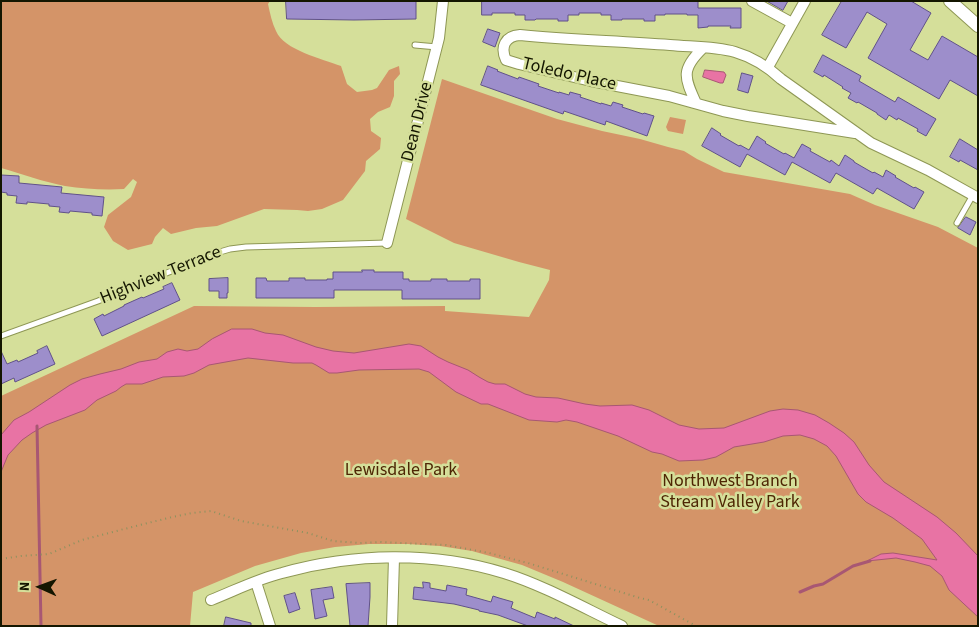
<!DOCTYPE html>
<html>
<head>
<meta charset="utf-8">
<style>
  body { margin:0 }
  #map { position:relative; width:979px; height:627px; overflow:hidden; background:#d5df9a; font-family:"Source Sans 3",sans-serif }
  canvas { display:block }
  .frame { position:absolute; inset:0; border:2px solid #141600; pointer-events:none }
  .north { position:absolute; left:15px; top:562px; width:50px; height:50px; -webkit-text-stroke:4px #d5df9a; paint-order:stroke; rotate:272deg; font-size:14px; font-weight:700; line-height:20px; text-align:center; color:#141600 }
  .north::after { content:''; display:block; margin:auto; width:18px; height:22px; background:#141600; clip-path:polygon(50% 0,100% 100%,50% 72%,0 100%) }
</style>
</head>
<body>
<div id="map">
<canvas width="979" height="627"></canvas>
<div class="frame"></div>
<div class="north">N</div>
</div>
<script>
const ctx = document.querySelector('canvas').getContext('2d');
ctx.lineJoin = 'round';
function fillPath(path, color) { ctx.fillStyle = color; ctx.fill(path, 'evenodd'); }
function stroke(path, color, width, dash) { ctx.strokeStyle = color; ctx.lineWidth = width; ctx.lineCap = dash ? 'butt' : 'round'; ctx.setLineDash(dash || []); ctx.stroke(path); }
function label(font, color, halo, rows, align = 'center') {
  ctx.font = font + ' "Source Sans 3",sans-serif'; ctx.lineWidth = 5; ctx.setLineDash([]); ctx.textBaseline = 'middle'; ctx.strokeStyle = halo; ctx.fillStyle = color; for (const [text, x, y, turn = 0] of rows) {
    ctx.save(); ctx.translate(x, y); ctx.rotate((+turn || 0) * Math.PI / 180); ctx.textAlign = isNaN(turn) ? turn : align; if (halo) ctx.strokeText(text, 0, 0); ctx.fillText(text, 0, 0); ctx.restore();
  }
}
const green = new Path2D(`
  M1 1H270L268 4C270 13 272 23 276 31 284 50 322 59 341 66L347 84 357 92 372 90 377 88 389 70 399 66 400 74 394 81V96L390 107 378 112 370 119 371 131 381 138 380 149 366 161 365 171 343 200 322 209 308 211 297 210 264 209 217 226 196 228 171 234 163 228 155 237 152 244 128 250 113 241 104 227 108 215 131 197 137 182 133 179 124 189C105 190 84 189 65 186 44 182 22 174 1 168Z
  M442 79 557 119 602 131 640 139 668 147 684 151 697 159 724 172 850 194 875 205 938 227 978 248V626H659L563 582 522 565 472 551 440 546 408 544H369L335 547 301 553 255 566 193 592 190 626H1V396L194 306 316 307 445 306V311L529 317 549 280 550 270 519 262 454 243 406 219Z
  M670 117 686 120 683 134 668 131 666 127Z`);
const water = new Path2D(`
  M705 70 724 72 726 75 723 83H720L703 77Z
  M232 329H252L265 333 283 335 316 347 333 351 354 353 409 344 421 346 438 357 448 362 468 370 479 377 488 382 495 384H505L525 394 536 397 558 398 585 404 600 406 632 405 649 410 679 425 699 429 724 428 770 411 783 409 798 410 815 415 829 423 844 433 854 442 869 465 884 482 937 517 956 533 978 556V617L949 590 942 576 930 566 915 562 896 558 867 561 881 554 893 553 937 560 922 539 893 518 866 502 858 494 836 456 827 446 814 439 800 435 783 436 764 442 734 447 716 457 703 460 679 461 662 454 652 452 618 436 577 422 566 420 557 422 529 420 488 404H481L456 392 429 372 419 369 359 370 337 373H329L316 365 312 363H293L248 358 209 365 194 373 184 376 163 377 142 384H126L121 387 116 391 97 400 85 410 46 425 32 433 22 440 8 455 1 472V435L14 420 29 412 70 385 82 379 100 374 121 369 139 362 157 359 167 352 178 349 187 351 198 349 212 339Z`);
const stream = new Path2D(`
  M37 426 41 626
  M800 592 814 586 823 584 853 566 870 561`);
const building = new Path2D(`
  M286 1H416V19L354 20 287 19Z
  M482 1H698V8H741V28H730L731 26H708V27L698 28V15H687V14H665V15H655V21H644V19H622V20H611V15H601V13H579V15H568V21H558V19H536L535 20H525V15H515V13H492V15H482Z
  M767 1H788L783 10Z
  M842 1H911L931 13 910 50 928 60 942 36 978 57V96L950 80 939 99 868 58 887 24 867 12 846 48 822 35Z
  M488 29 500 33 495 47 483 42Z
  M823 55 861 76 859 81 895 102 898 97 936 119 926 136 917 131 918 129 898 118 897 120 889 115 886 120 877 114V113L858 102 857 103 848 98 851 93 842 88 843 87 824 75 823 77 814 72Z
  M488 66 498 70 497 71 518 79 519 77 539 84 538 86 559 93V92L569 95 570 92 581 95 580 97 601 104V103L611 106 613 102 623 105 622 107 643 114 644 113 654 116 647 136 606 121 605 125 564 111 563 114 481 85Z
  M742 73 753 76 748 93 738 90Z
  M712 128 721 134 720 135 739 146 740 145 749 150 757 136 766 142 765 143 784 154 785 153 794 158 802 144 811 149 810 151 830 162 831 160 839 166 845 155 854 161V162L873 173 874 172 883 177 886 170 896 176 895 177 914 188 915 187 924 192 914 209 877 188 873 194 836 173 830 183 792 162 785 175 747 154 740 167 702 146Z
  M960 139 978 150V170L960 160 959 162 950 157Z
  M1 175 19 176V183L62 187 61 193 104 197 102 216 92 215V213L70 211 69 213 59 212 60 207 49 206V204L27 202V204L16 203 17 196 7 195V193L1 192Z
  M966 217 976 222 970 235 958 228Z
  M362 270H374V272H403V279H409V281H431V279H447V281H470V279H480V299H402V290H334V298H256V278H266L267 281H289V278H305V280H327V279H333V272H362Z
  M228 278V293H227V298H219V291H209V279Z
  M172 283 180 300 102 336 94 319 103 314 104 316 124 306V305L142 297 143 298 164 289 163 287Z
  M47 346 55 364 15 382 14 378 1 384V351L7 364 17 360 18 362 38 353 37 351Z
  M423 582 430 583V588L446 591 447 585 467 589 466 595 491 602 493 596 499 598 513 602 511 608 535 618 537 612 555 619V617L574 626H528L498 615 479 611V610L454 604 413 599 414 587 423 588Z
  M370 583V597L368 626H350L346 584Z
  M332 587 334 598 323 600 327 616 315 619 311 590Z
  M295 593 300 609 289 613 284 596Z
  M226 617 251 623V626H224Z`);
const path = new Path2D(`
  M1 559 21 556 49 554 82 540 124 529 168 518 192 513 211 511 241 521 308 533 333 541 360 543 380 542 446 545 489 553 528 563 640 598 649 600 696 626`);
const service = new Path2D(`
  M415 45 437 47
  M957 223 973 195
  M1 336 98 301 213 254 230 249 246 247 387 243`);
const minor = new Path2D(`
  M752 1 792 23
  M768 67 805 1
  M696 103C684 77 681 69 703 48
  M855 133 748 116 723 111 669 96 591 81 519 64 506 60C500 47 505 36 520 35 570 40 620 41 670 45 691 47 714 46 735 52 752 57 768 67 781 79L871 143 928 170 978 198
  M387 243 439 38 443 1
  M256 582 270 626
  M211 600C234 591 257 579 282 573 353 553 433 551 504 573 543 585 584 608 622 626
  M392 626 394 558`);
const tertiary = new Path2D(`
  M950 1 978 26`);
const streetNames = [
  ["Toledo Place",569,75,13],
  ["Dean Drive",418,122,-76],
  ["Highview Terrace",161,276,-22]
];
const parkNames = [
  ["Lewisdale Park",401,471],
  ["Northwest Branch",730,482],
  ["Stream Valley Park",730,503]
];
fillPath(green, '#d49468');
fillPath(water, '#e873a4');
stroke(water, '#a85773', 1);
stroke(stream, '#a85773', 3);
fillPath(building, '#9d8ecb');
stroke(building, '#605189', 1);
stroke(service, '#8e9754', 7);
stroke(minor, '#8e9754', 12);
stroke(tertiary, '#8e9754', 14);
stroke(path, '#8b925f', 2, [1, 4]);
stroke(service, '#fff', 5);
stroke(minor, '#fff', 10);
stroke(tertiary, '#fff', 12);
label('18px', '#141600', '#d5df9a', streetNames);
label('18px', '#4e2604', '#d5df9a', parkNames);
</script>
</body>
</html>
